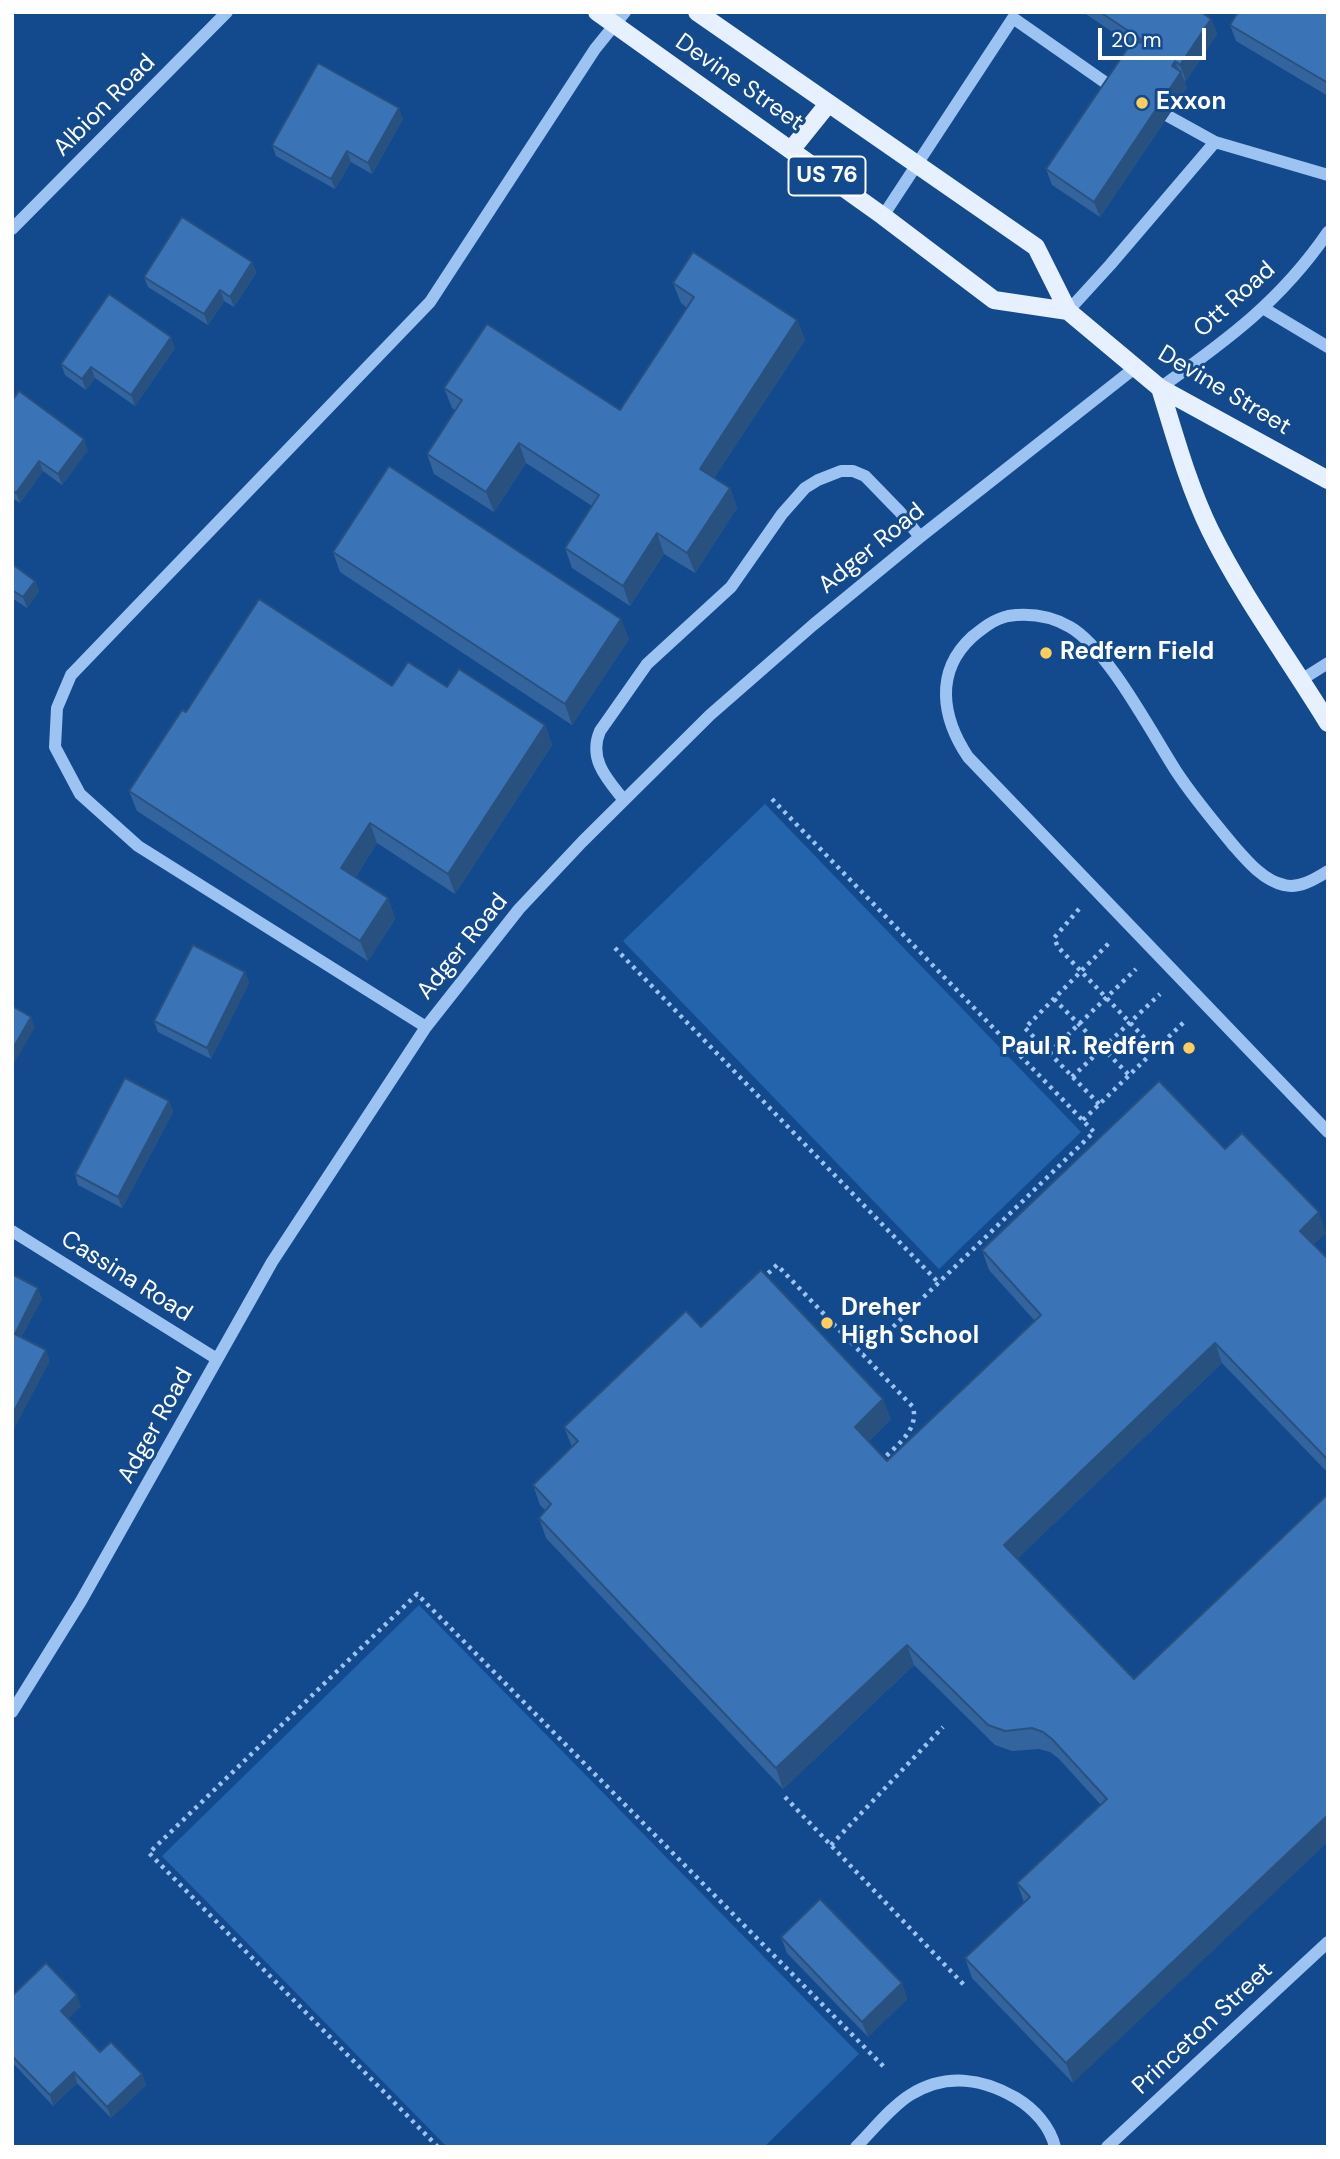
<!DOCTYPE html>
<html>
<head>
<meta charset="utf-8">
<style>
  body { margin:0 }
  #map { position:relative; width:1340px; height:2159px; overflow:hidden; background:#134a8d; font-family:"DM Sans",sans-serif }
  canvas { display:block }
  .frame { position:absolute; inset:0; border:14px solid #fff; pointer-events:none }
  .scale { position:absolute; left:1098px; top:28px; width:108px; height:32px; box-sizing:border-box; border:4px solid #fff; border-top:0; padding-left:9px; font-size:21px; line-height:24px; white-space:nowrap; color:#fff; -webkit-text-stroke:5px #134a8d; paint-order:stroke }
</style>
</head>
<body>
<div id="map">
<canvas width="1340" height="2159"></canvas>
<div class="frame"></div>
<div class="scale">20 m</div>
</div>
<script>
const ctx = document.querySelector('canvas').getContext('2d');
ctx.lineJoin = 'round';
function fillPath(path, color) { ctx.fillStyle = color; ctx.fill(path, 'evenodd'); }
function stroke(path, color, width, dash) { ctx.strokeStyle = color; ctx.lineWidth = width; ctx.lineCap = dash ? 'butt' : 'round'; ctx.setLineDash(dash || []); ctx.stroke(path); }
function label(font, color, halo, rows, align = 'center') {
  ctx.font = font + ' "DM Sans",sans-serif'; ctx.lineWidth = 6; ctx.setLineDash([]); ctx.textBaseline = 'middle'; ctx.strokeStyle = halo; ctx.fillStyle = color; for (const [text, x, y, turn = 0] of rows) {
    ctx.save(); ctx.translate(x, y); ctx.rotate((+turn || 0) * Math.PI / 180); ctx.textAlign = isNaN(turn) ? turn : align; if (halo) ctx.strokeText(text, 0, 0); ctx.fillText(text, 0, 0); ctx.restore();
  }
}
const green = new Path2D(`
  M765 804 1081 1132 939 1269 623 941Z
  M419 1605 859 2054 764 2147H447L162 1856Z`);
const path = new Path2D(`
  M772 799 1094 1132 864 1355
  M1079 909 1054 938 1058 947 1155 1049
  M615 948 938 1282
  M1054 999 1129 1075
  M1049 1053 1136 969
  M1072 1077 1160 994
  M1099 1104 1025 1028 1110 942
  M1083 1120 1185 1021
  M762 1279 777 1265 913 1407C919 1430 897 1445 882 1460
  M785 1797 965 1986
  M831 1845 943 1727
  M438 2147 149 1853 417 1594 886 2069`);
const minor = new Path2D(`
  M1168 116 1215 142
  M883 216 1013 18 1116 90
  M12 229 227 12
  M1263 308 1328 347
  M1068 311 1110 265 1215 142 1328 175
  M1160 388C1227 340 1281 301 1328 232
  M1301 680 1328 663
  M623 799C607 779 588 759 600 731L647 664 731 587 782 514 805 488 818 480 841 471H853L865 476 900 512 920 537
  M1328 871C1315 879 1299 889 1284 885 1264 881 1247 861 1234 846 1214 822 1193 797 1176 771 1151 732 1107 648 1070 627 1051 616 1029 613 1008 616 994 619 983 628 972 637 934 672 942 718 968 757L1328 1132
  M426 1027 138 846 80 794 55 747 57 708 71 675 430 302 595 49 625 12
  M12 1231 217 1359
  M12 1712 81 1601 272 1262 426 1027 519 909 582 842 710 715 813 625 920 537 1136 367
  M856 2147C872 2131 892 2106 910 2095 945 2073 982 2078 1016 2098 1034 2109 1050 2126 1055 2147
  M1107 2147 1328 1942`);
const major = new Path2D(`
  M597 12 883 216 994 300 1068 311
  M697 12 1036 247 1068 311 1160 388 1328 480
  M791 150 828 104
  M1160 388C1175 436 1188 485 1210 530 1243 597 1289 659 1328 723`);
const wall = new Path2D(`
  M1083 12H1201L1211 19 1217 34 1186 81 1184 79 1187 88 1100 217 1052 185 1046 169 1130 44Z
  M1328 12V96L1236 41 1230 25Z
  M403 119 372 174 351 162 335 189 276 156 272 145Z
  M252 262 256 273 234 307 224 301 208 325 148 287 144 277Z
  M673 283 797 320 805 340 714 478 730 488 737 508 695 573 664 554 630 606 572 568 565 548 592 506 526 463 494 512 434 474 427 454 455 410 452 408 444 388 620 410 687 308 681 303Z
  M175 348 135 406 95 378 86 390 65 375 61 364Z
  M12 401 88 450 62 485 43 471 20 503 12 498Z
  M333 552 629 639 572 725 340 572Z
  M12 564 35 581 39 591 27 608 12 598Z
  M392 686 447 687 545 725 552 745 455 894 377 843 355 878 388 898 395 919 368 961 137 811 129 791 186 712Z
  M245 972 249 983 211 1059 158 1032 154 1021Z
  M169 1101 173 1112 122 1208 78 1185 75 1174Z
  M1225 1149 1326 1233 1313 1245 1328 1259V1473L1222 1363 1017 1559 1134 1679 1073 2083 972 1978 965 1958 1024 1902 1017 1883 1101 1805 1059 1759 1050 1752 1039 1749 1012 1751 995 1745 914 1665 783 1789 546 1538 539 1518 546 1511 540 1505 533 1485 572 1447 564 1427 701 1327 891 1419 868 1442 887 1461 1035 1321 989 1270 982 1250Z
  M781 1937 902 1983 907 1999 868 2037 787 1953Z
  M12 1996 81 2006 68 2018 100 2052 142 2074 146 2085 111 2118 77 2083 53 2106 12 2062Z`);
const shadedWall = new Path2D(`
  M1211 19 1217 34 1186 81 1180 65Z
  M1175 61 1180 75 1181 72 1187 88 1100 217 1094 202Z
  M399 108 403 119 372 174 368 163Z
  M347 151 351 162 335 189 331 179Z
  M252 262 256 273 234 307 230 297Z
  M220 290 224 301 208 325 204 314Z
  M797 320 805 340 707 489 700 469Z
  M171 337 175 348 135 406 131 395Z
  M91 367 95 378 86 390 82 379Z
  M84 439 88 450 62 485 58 474Z
  M519 443 526 463 494 512 486 492Z
  M39 461 43 471 20 503 16 493Z
  M730 488 737 508 695 573 687 553Z
  M657 533 664 554 630 606 623 586Z
  M35 581 39 591 27 608 23 597Z
  M621 619 629 639 572 725 565 704Z
  M545 725 552 745 455 894 448 874Z
  M370 823 377 843 348 889 341 868Z
  M388 898 395 919 368 961 360 941Z
  M245 972 249 983 211 1059 207 1048Z
  M31 1017 35 1027 12 1067V1050Z
  M169 1101 173 1112 122 1208 118 1197Z
  M1319 1212 1326 1233 1307 1251 1300 1231Z
  M38 1288 42 1299 18 1344 15 1334Z
  M1215 1343 1222 1363 1011 1565 1004 1545Z
  M46 1350 50 1361 12 1433V1415Z
  M883 1399 891 1419 862 1448 855 1427Z
  M907 1645 914 1665 783 1789 776 1768Z
  M1328 1815V1842L1073 2083 1066 2063Z
  M902 1983 907 1999 868 2037 862 2022Z
  M77 1995 81 2006 65 2022 61 2011Z
  M74 2072 77 2083 53 2106 50 2095Z
  M142 2074 146 2085 111 2118 107 2107Z`);
const building = new Path2D(`
  M1100 12H1201L1211 19 1180 65 1175 61 1172 66 1181 72 1094 202 1046 169 1134 39 1140 43 1142 40Z
  M1238 12H1328V83L1230 25Z
  M318 63 399 108 368 163 347 151 331 179 272 145Z
  M182 217 252 262 230 297 220 290 204 314 144 277Z
  M693 252 797 320 700 469 730 488 687 553 657 533 623 586 565 548 599 495 519 443 486 492 427 454 462 400 444 388 487 324 620 410 694 297 673 283Z
  M109 294 171 337 131 395 91 367 82 379 61 364Z
  M19 391 84 439 58 474 39 461 16 493 12 490V401Z
  M389 466 621 619 565 704 333 552Z
  M12 564 35 581 23 597 12 590Z
  M259 599 392 686 408 662 447 687 459 669 545 725 448 874 370 823 341 868 388 898 360 941 129 791 182 710 186 712Z
  M193 945 245 972 207 1048 154 1021Z
  M12 1006 31 1017 12 1050Z
  M125 1078 169 1101 118 1197 75 1174Z
  M1159 1081 1225 1149 1242 1133 1319 1212 1300 1231 1328 1259V1460L1215 1343 1004 1545 1134 1679 1328 1494V1815L1066 2063 965 1958 1030 1897 1017 1883 1107 1799 1052 1739 1043 1732 1032 1728 1005 1731 988 1725 907 1645 776 1768 539 1518 551 1504 533 1485 578 1441 564 1427 686 1311 701 1327 761 1270 883 1399 855 1427 887 1461 1041 1315 982 1250Z
  M12 1274 38 1288 15 1334 46 1350 12 1415Z
  M820 1899 902 1983 862 2022 781 1937Z
  M46 1963 77 1995 61 2011 100 2052 111 2042 142 2074 107 2107 74 2072 50 2095 12 2056V1996Z`);
const markers = [
  [1142,103,7,"#ffcd5c"],
  [1046,653,7,"#ffcd5c"],
  [1189,1048,7,"#ffcd5c"],
  [827,1323,7,"#ffcd5c"]
];
const shields = [
  [827,176,77]
];
const shieldNames = [
  ["US 76",827,176]
];
const streetNames = [
  ["Devine Street",739,83,35],
  ["Albion Road",105,106,-45],
  ["Ott Road",1235,300,-42],
  ["Devine Street",1224,391,31],
  ["Adger Road",872,549,-39],
  ["Adger Road",463,947,-51],
  ["Cassina Road",126,1277,32],
  ["Adger Road",156,1426,-61],
  ["Princeton Street",1203,2029,-43]
];
const poiNames = [
  ["Exxon",1156,103],
  ["Redfern Field",1060,653],
  ["Paul R. Redfern",1175,1048,"right"],
  ["Dreher",841,1309],
  ["High School",841,1337]
];
fillPath(green, '#2464ac');
stroke(path, '#9cc3f1', 4.5, [3.5, 5]);
stroke(minor, '#9cc3f1', 12);
stroke(major, '#e6f0ff', 18);
fillPath(wall, '#33649d');
fillPath(shadedWall, '#29517f');
fillPath(building, '#3b74b6');
stroke(building, '#29517f', 2);
for (const [x, y, r, color] of markers) { const dot = new Path2D(); dot.arc(x, y, r, 0, 2 * Math.PI); ctx.fillStyle = color; ctx.fill(dot); stroke(dot, '#134a8d', 2.5); }
for (const [x, y, w] of shields) { const box = new Path2D(); box.roundRect(x - w / 2, y - 19.5, w, 39, 5); ctx.fillStyle = '#134a8d'; ctx.fill(box); stroke(box, '#fff', 2); }
label('bold 23px', '#fff', null, shieldNames);
label('24px', '#fff', '#134a8d', streetNames);
label('bold 24px', '#fff', '#134a8d', poiNames, 'left');
</script>
</body>
</html>
